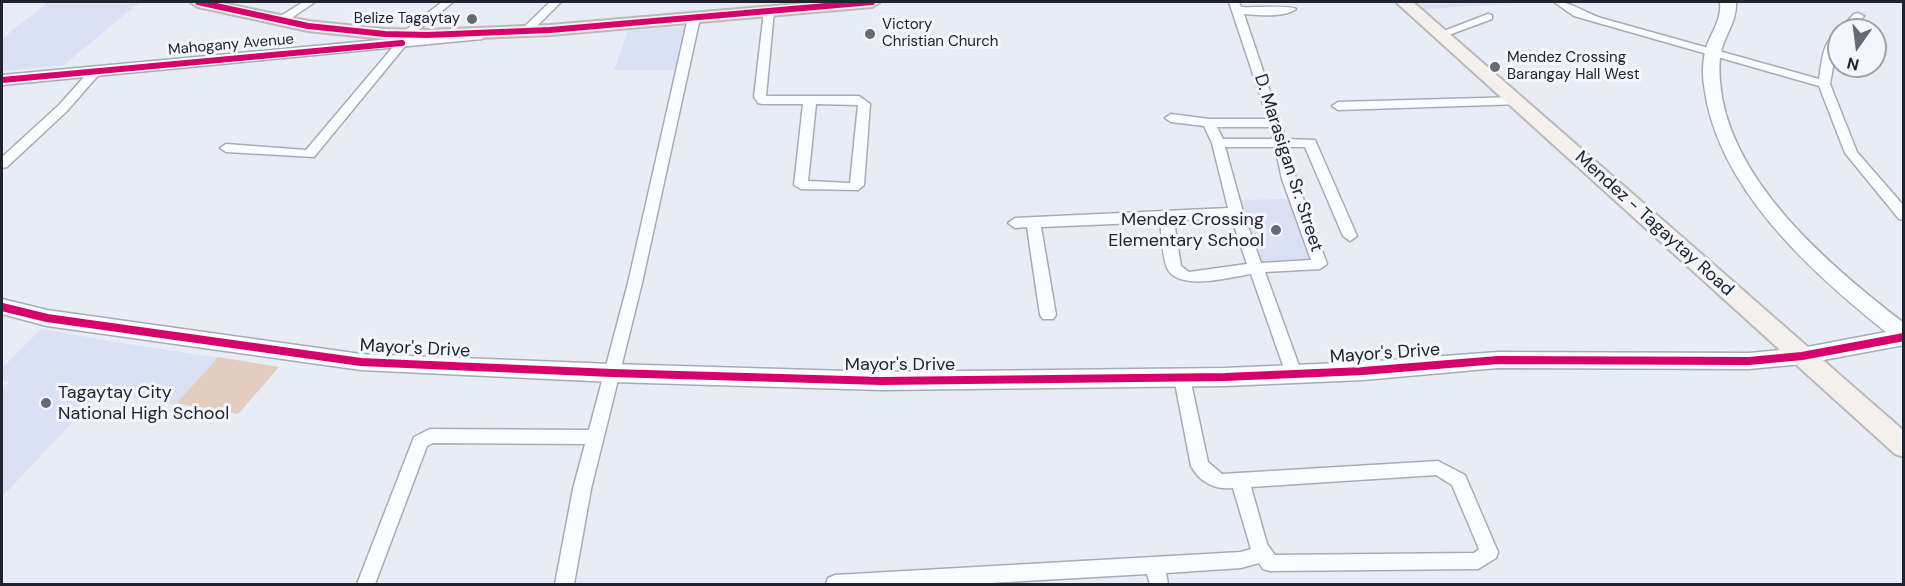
<!DOCTYPE html>
<html>
<head>
<meta charset="utf-8">
<style>
  body { margin:0 }
  #map { position:relative; width:1905px; height:586px; overflow:hidden; background:#e7ecf7; font-family:"DM Sans",sans-serif }
  canvas { display:block }
  .frame { position:absolute; inset:0; border:3px solid #202430; pointer-events:none }
  .north { position:absolute; left:1827px; top:18px; width:60px; height:60px; box-sizing:border-box; background:#f4f6fd; border:2px solid #9fa2ab; border-radius:50%; rotate:194deg; font-size:16px; font-weight:700; line-height:24px; text-align:center; color:#202430 }
  .north::after { content:''; display:block; margin:auto; width:21px; height:27px; background:#666a76; clip-path:polygon(50% 0,100% 100%,50% 72%,0 100%) }
</style>
</head>
<body>
<div id="map">
<canvas width="1905" height="586"></canvas>
<div class="frame"></div>
<div class="north">N</div>
</div>
<script>
const ctx = document.querySelector('canvas').getContext('2d');
ctx.lineJoin = 'round';
function fillPath(path, color) { ctx.fillStyle = color; ctx.fill(path, 'evenodd'); }
function stroke(path, color, width, dash) { ctx.strokeStyle = color; ctx.lineWidth = width; ctx.lineCap = dash ? 'butt' : 'round'; ctx.setLineDash(dash || []); ctx.stroke(path); }
function label(font, color, halo, rows, align = 'center') {
  ctx.font = font + ' "DM Sans",sans-serif'; ctx.lineWidth = 6; ctx.setLineDash([]); ctx.textBaseline = 'middle'; ctx.strokeStyle = halo; ctx.fillStyle = color; for (const [text, x, y, turn = 0] of rows) {
    ctx.save(); ctx.translate(x, y); ctx.rotate((+turn || 0) * Math.PI / 180); ctx.textAlign = isNaN(turn) ? turn : align; if (halo) ctx.strokeText(text, 0, 0); ctx.fillText(text, 0, 0); ctx.restore();
  }
}
const built = new Path2D(`
  M48 2H140L64 65 2 71V39Z
  M1412 2H1524L1422 10Z
  M689 26 677 70H614L628 31Z
  M1294 199 1317 261 1258 264 1236 200Z
  M41 329 128 344 279 367 238 414 100 393 2 497V390L9 382 2 380V368Z`);
const green = new Path2D(`
  M218 357 279 367 238 414 177 403Z`);
const street = new Path2D(`
  M303 2H315L284 23H276V19Z
  M442 2H453L410 37H402V33Z
  M550 2H561L530 33H522V29Z
  M1229 2H1239L1241 7C1253 8 1291 5 1296 9 1284 18 1258 15 1244 14L1286 139 1315 140 1357 236 1350 241 1343 236 1305 147H1288L1296 179 1327 264 1320 269 1265 272 1302 374 1300 378 1294 380 1288 378 1286 374 1251 274C1230 277 1178 292 1167 268 1162 255 1162 236 1160 222L1041 227 1056 315 1053 319H1043L1040 315 1027 227 1015 228 1008 223 1015 218 1228 208 1212 143 1204 126 1171 122 1165 118 1171 114 1209 119H1268ZM1217 127H1271L1273 139H1223ZM1225 147H1275L1282 179 1311 260 1261 263 1243 212ZM1231 217 1247 264 1189 272 1181 266 1174 221Z
  M1554 2C1568 0 1585 13 1601 18L1819 79C1822 63 1822 39 1839 33L1830 84 1857 152 1904 206V220L1899 219 1845 153 1819 86 1574 16Z
  M769 8 774 11 766 96H859L870 104 864 185 858 190 801 189 794 185 803 104H762L758 103 754 97 764 11ZM816 104 858 105 850 183 808 181Z
  M1858 13 1864 16 1851 30H1839L1854 14Z
  M1488 14 1492 15V19L1446 36H1438L1436 34Z
  M694 15 700 18 642 283 591 489 574 584H555L573 489 585 444 433 443 427 446 375 584H357L414 437 430 429 589 430 628 283 688 18Z
  M402 40 408 43 406 45 314 157 226 152 220 148 226 144 306 150 398 41Z
  M95 68 101 72 67 111 7 167 2 168V157L59 105 91 69Z
  M1518 97 1522 98V104L1338 110 1332 106 1338 102Z
  M1182 372 1188 374 1190 378 1208 462 1222 474 1438 461 1465 475 1498 552 1496 558 1478 569 1270 571 1263 569 1259 563 1241 568 1166 573 1168 584H1150L1147 574 972 584H826L828 578 835 575 1241 552 1251 549 1233 488C1216 490 1200 483 1191 466L1174 378 1176 374ZM1436 475 1452 485 1479 549 1474 553 1275 555 1267 544 1251 487Z`);
const secondary = new Path2D(`
  M1720 2H1736C1737 18 1728 31 1723 45 1719 57 1719 69 1720 81 1727 180 1831 267 1904 323V345L1802 364 1749 369 1498 368 1363 380 1225 386 881 390 612 382 361 370 47 326 2 314V299L47 310 361 354 612 364 881 372 1225 368 1363 362 1498 352 1749 353 1802 348 1886 332C1811 272 1716 187 1704 85 1702 72 1703 57 1707 45 1713 30 1722 18 1720 2Z
  M476 31 484 36 482 39 2 85V75Z`);
const primary = new Path2D(`
  M190 2H218L308 21 385 29 427 30 550 25 821 2H880L872 7 550 35 427 40 385 39 308 31 198 7Z
  M1396 2H1413L1904 431V457L1895 454Z`);
const cyclewayFar1 = new Path2D(`
  M198 2 308 26 385 34 427 35 550 30 872 2
  M2 80 402 43`);
const cycleway = new Path2D(`
  M2 307 47 318 361 362 612 373 881 381 1225 377 1363 371 1498 360 1749 361 1802 356 1904 337`);
const markers = [
  [472,19,6,"#666a76"],
  [870,34,6,"#666a76"],
  [1495,67,6,"#666a76"],
  [1276,230,6,"#666a76"],
  [46,403,6,"#666a76"]
];
const farPoinames = [
  ["Belize Tagaytay",460,19,"right"],
  ["Victory",882,25],
  ["Christian Church",882,42],
  ["Mendez Crossing",1507,58],
  ["Barangay Hall West",1507,75]
];
const farStreetnames = [
  ["Mahogany Avenue",231,45,-5]
];
const streetNames = [
  ["D. Marasigan Sr. Street",1288,163,72],
  ["Mendez - Tagaytay Road",1654,224,42],
  ["Mayor's Drive",415,349,3],
  ["Mayor's Drive",1385,354,-4],
  ["Mayor's Drive",900,365]
];
const poiNames = [
  ["Mendez Crossing",1264,220],
  ["Elementary School",1264,241],
  ["Tagaytay City",58,393,"left"],
  ["National High School",58,414,"left"]
];
fillPath(built, '#dae1f4');
fillPath(green, '#e2cdbe');
stroke(street, '#a7abb5', 3);
stroke(secondary, '#a7abb5', 3);
stroke(primary, '#bcb9b9', 4);
fillPath(street, '#fbfcfe');
fillPath(secondary, '#fbfcfe');
fillPath(primary, '#f4f0ee');
stroke(cyclewayFar1, '#d6006c', 6);
stroke(cycleway, '#d6006c', 8);
for (const [x, y, r, color] of markers) { const dot = new Path2D(); dot.arc(x, y, r, 0, 2 * Math.PI); ctx.fillStyle = color; ctx.fill(dot); stroke(dot, '#f4f6fd', 2); }
label('15px', '#202430', '#f4f6fd', farPoinames, 'left');
label('15px', '#202430', '#f4f6fd', farStreetnames);
label('18px', '#202430', '#f4f6fd', streetNames);
label('18px', '#202430', '#f4f6fd', poiNames, 'right');
</script>
</body>
</html>
